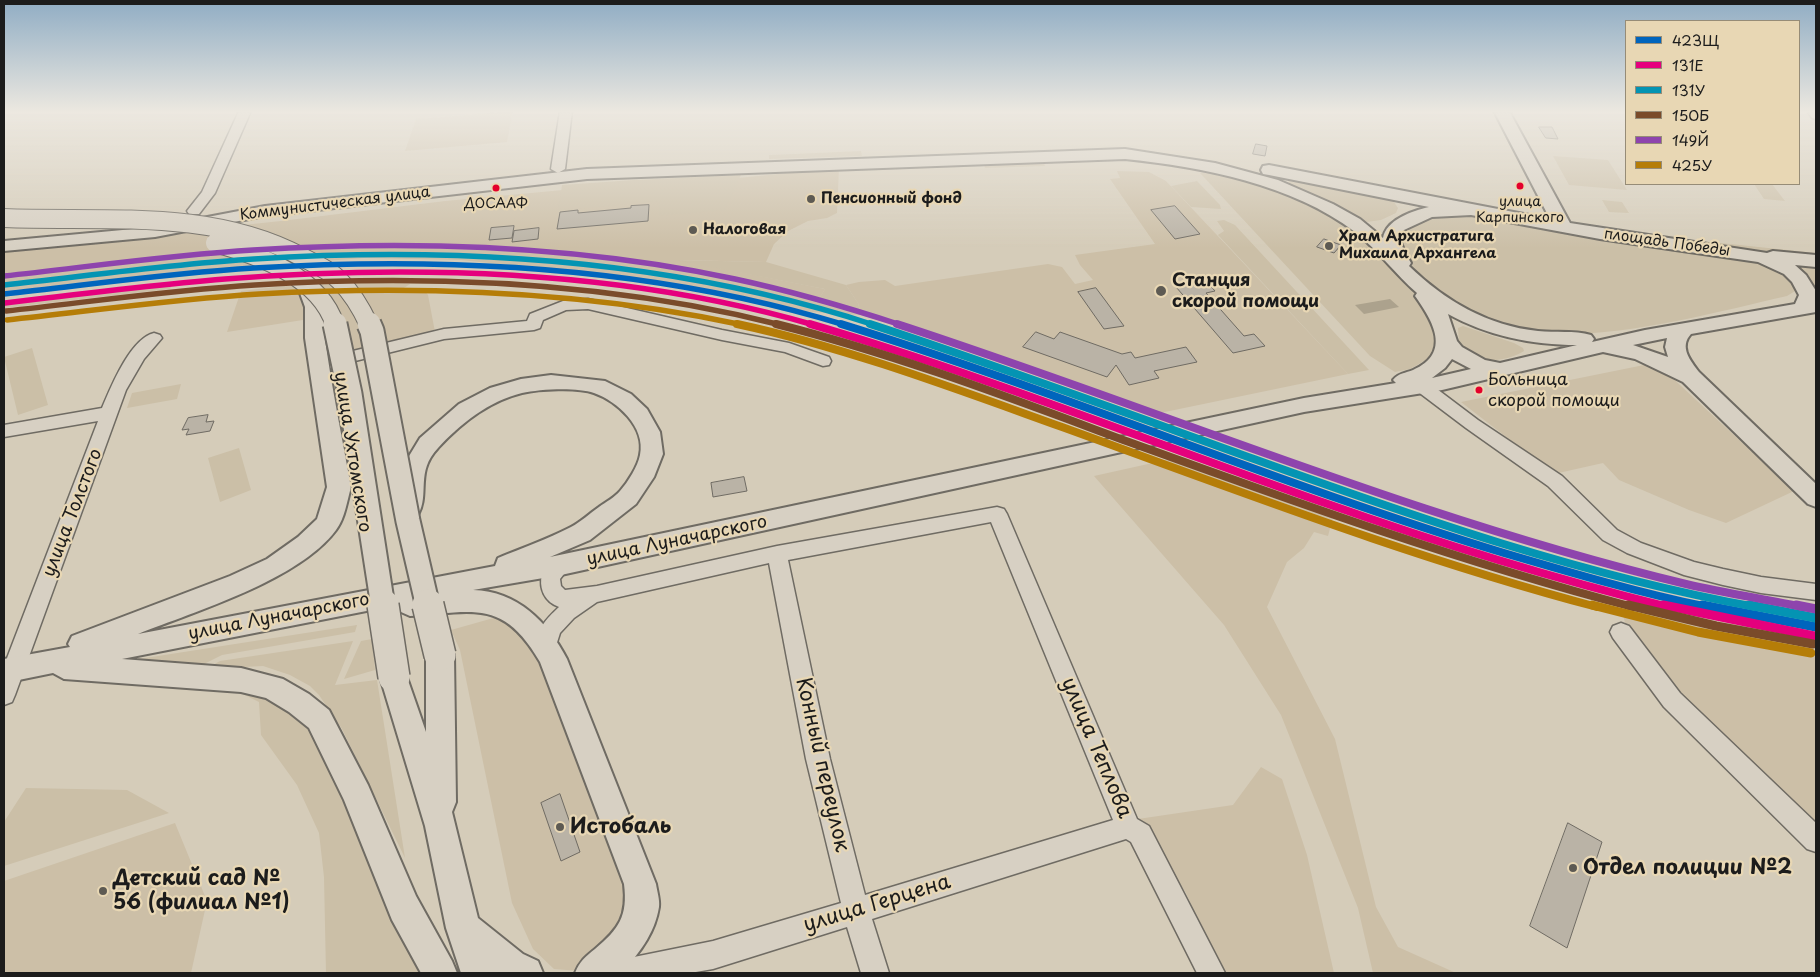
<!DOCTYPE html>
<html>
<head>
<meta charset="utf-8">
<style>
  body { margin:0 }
  #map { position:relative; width:1820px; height:977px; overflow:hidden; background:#d5ccb9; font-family:"Playpen Sans",sans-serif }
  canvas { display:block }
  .frame { position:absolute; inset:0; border:5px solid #1c1c1c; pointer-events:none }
  .legend { position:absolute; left:1625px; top:20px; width:175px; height:165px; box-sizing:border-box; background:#e8d7b4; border:1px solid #968c77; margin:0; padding:6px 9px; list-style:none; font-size:15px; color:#1c1c1c }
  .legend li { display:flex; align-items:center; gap:10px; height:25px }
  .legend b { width:25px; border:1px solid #968c77 }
</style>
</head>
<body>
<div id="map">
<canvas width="1820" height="977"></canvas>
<div class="frame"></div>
<ul class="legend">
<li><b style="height:6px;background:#0065bd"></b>423Щ</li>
<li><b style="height:6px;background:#e5007d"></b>131Е</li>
<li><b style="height:6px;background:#0494b3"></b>131У</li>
<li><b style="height:6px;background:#7a4b2a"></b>150Б</li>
<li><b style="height:6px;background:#8e44ad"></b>149Й</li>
<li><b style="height:6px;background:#b57d08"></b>425У</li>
</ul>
</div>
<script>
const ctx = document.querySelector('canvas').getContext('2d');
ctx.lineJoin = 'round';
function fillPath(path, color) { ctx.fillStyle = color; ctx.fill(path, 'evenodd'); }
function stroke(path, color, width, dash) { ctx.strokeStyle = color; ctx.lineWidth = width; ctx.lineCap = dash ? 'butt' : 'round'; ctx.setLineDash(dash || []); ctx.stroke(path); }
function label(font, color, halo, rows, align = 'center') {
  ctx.font = font + ' "Playpen Sans",sans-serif'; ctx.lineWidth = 4.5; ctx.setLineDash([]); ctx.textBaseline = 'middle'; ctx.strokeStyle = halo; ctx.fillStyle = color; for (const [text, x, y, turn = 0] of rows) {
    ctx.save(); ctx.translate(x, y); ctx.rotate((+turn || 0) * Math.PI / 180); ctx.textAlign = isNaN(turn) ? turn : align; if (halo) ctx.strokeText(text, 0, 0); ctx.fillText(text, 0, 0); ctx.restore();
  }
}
const built = new Path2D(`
  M513 111 507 142 405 151 416 119Z
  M839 168 837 213 827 218 808 221 788 231 774 244 766 262 679 260 825 289 811 312 656 281 461 260 364 258 246 267 4 291V250L281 221 445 201 606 186 707 181Z
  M1117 171 1149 172 1166 181 1348 374 1160 413 1001 358 861 315 858 303 846 285 859 282 885 280 895 286 1048 264 1062 267 1075 284 1093 280 1080 265 1075 255 1155 244 1110 179 1120 178Z
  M359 280 410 284 404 288 424 289 428 295 435 332 345 354 332 318 309 319 227 332 241 291 328 281Z
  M172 284 170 289 4 308V303Z
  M1649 364 1666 372 1794 491 1726 523 1689 510 1619 480 1603 463 1554 474 1461 402Z
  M1175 458 1334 513 1328 536 1314 532 1304 548 1287 562 1267 607 1335 739 1376 907 1398 947 1456 973H1373L1358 908 1281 715 1224 625 1094 476Z
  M1619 601 1661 613 1816 637V831L1695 717 1633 651Z
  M497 617 520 632 537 656 625 891 622 926 580 971 554 969 533 949 512 903 460 650 451 630Z
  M1261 767 1282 779 1307 855 1334 973H1222L1186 893 1138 819 1233 805Z
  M175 823 207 901 191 973H4V881Z`);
const green = new Path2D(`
  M861 151 862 156 769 159V155Z
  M1553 156 1608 160 1627 190 1569 185Z
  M1043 160 1045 166 985 168 983 162Z
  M1212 172C1261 182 1324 203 1363 236 1373 245 1382 256 1392 266 1415 291 1428 307 1441 338L1433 356 1410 369 1395 372 1370 356 1200 173Z
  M741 175 725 210 659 216V201L558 211 562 185 634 180Z
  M1291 180 1384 198 1394 202 1398 208 1396 213 1381 220 1367 222 1291 185 1288 182Z
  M1197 181 1220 205 1221 209 1191 207 1171 186Z
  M1754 184H1772L1785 201 1764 199Z
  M1602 200 1622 202 1629 213 1609 212Z
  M1470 215 1646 247 1752 259 1785 272 1796 287 1795 291 1787 296C1708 314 1593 346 1514 330 1502 327 1460 310 1451 303 1420 281 1369 232 1436 217 1446 214 1459 215 1470 215Z
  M1224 220 1235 225 1369 370 1348 374 1218 235 1224 231 1217 221Z
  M1603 228 1673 238 1816 253V256L1676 242 1604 231Z
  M675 260 766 262 846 285 858 303 861 315 811 312 825 289Z
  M1787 263 1816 266V301H1813Z
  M1463 326 1514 343 1523 348 1524 351C1511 359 1489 364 1474 357 1468 354 1463 348 1459 344L1458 328Z
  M32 348 48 405 18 415 4 357Z
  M181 384 177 399 127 408 132 393Z
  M239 448 251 490 220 502 208 458Z
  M357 625 355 632 222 655 194 669 126 661Z
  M372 639 375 670 344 679 361 641Z
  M353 641 335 685 377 680 405 858 342 729 319 695 310 686 290 675 263 666 206 669 220 661Z
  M249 687 303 720 316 741 419 973H326L324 877 319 833 297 785 261 735 259 702 243 694 242 691Z
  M26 788 127 790 169 813 4 866V822Z`);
const water = new Path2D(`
  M1390 299 1399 307 1364 314 1355 305Z`);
const building = new Path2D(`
  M1539 127H1552L1558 139 1546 138Z
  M1256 144 1267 146 1265 156 1253 154Z
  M649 205 648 221 557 229 560 212 578 210V213L631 208V206Z
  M1175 206 1200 234 1175 239 1151 210Z
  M514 226 512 238 489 240 491 228Z
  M539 228 538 239 512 242 514 231Z
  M1324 239 1341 245 1334 253 1317 247Z
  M1206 281 1215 291 1206 293 1244 336 1254 334 1265 346 1233 353 1176 287Z
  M1096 288 1105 300 1124 326 1104 329 1078 292Z
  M1036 332 1054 339 1060 332 1122 354 1131 352 1135 358 1186 347 1197 362 1154 371 1159 378 1129 385 1116 365 1107 377 1023 347Z
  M208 415 206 422 214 421 210 431 186 435 189 429 182 430 188 418Z
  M744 477 747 491 713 497 711 483Z
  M560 794 580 852 561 861 541 803Z
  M1568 823 1602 842 1567 948 1530 926Z`);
const minor = new Path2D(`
  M239 111H251L215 193 199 214H189L187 211 202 192Z
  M560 111H572L565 169 558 173 551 169Z
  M1807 111H1816V119L1812 118Z
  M588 299 722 330 789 343 829 357 831 361 829 365 823 366 785 352 722 340 588 309 566 310 543 320 540 328 534 330 444 339 347 363V369L345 373 339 374 333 373C330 368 329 362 332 356L444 329 527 321 530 314 563 301Z
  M154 333 160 335 162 338 144 359 126 390 15 695 12 702 4 705V666L98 421 4 437V425L102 408C111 387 130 339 154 333Z
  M1408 376 1429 383 1478 420 1562 476 1617 530 1641 543 1694 562 1723 569 1761 577 1816 584V600L1761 593 1723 585 1684 575 1627 553 1603 540 1548 486 1466 428 1417 391 1402 385 1400 381 1402 377Z
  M997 507 1004 509 1007 514 1137 819 1149 826 1225 973H1197L1131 842 1126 839 872 919 889 973H861L847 927 713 969 690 973H610L614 963 624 959 713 941 841 903 806 759 769 563 597 602 574 618 560 633 554 652 546 655 538 652 535 646C540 626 544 621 559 607 529 597 540 550 568 560L571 565 560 579 561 586 565 590 597 586 777 546ZM991 522 1113 820 865 895 830 759 788 560Z
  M1621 623 1629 626 1680 693 1816 823V852L1807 849 1664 707 1613 638 1610 632 1613 626Z`);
const major = new Path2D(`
  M1494 111H1509L1570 223 1767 253 1773 251 1816 255V267L1795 265 1806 275 1816 291V312L1691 334C1679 347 1690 360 1699 372L1816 484V507L1808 504 1683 382 1635 359 1603 352 1442 390 1304 412 561 575 473 590C517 591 548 622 567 659L656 884C657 891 660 900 659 907 655 933 638 956 620 973H575C580 961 585 957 595 949 619 929 628 916 624 884L540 662C503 598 473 612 410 616L401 612 397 605 122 659 241 668 283 679 309 694 329 710 368 785 416 896 452 961 457 973H421L392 920 344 800 309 728 289 712 266 698 241 692 64 679 53 673 4 683V659L70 647 68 644 72 636 230 576 267 559 298 537 317 519 327 487 305 338V307L297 285 300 281 307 279 314 281C327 300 323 319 325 340 332 389 342 438 351 487 347 501 345 518 336 530 299 580 196 611 138 634L495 566 498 558C522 548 548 539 571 527 581 522 590 513 599 507 606 502 615 497 620 491 628 482 638 466 640 455 646 427 617 401 594 393 577 387 540 389 522 393 489 401 460 424 438 448 415 472 430 494 418 515L409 518 400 515 397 509 400 471 420 438 459 404 490 388 521 379 551 375 605 381 631 394 647 409 660 432 663 454 654 477 636 504 590 540 550 557 1304 398 1396 383 1393 380C1398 373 1406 373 1413 370 1452 353 1433 321 1415 296L1417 293C1395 274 1378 250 1355 232 1292 184 1202 167 1125 159L587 179 265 216 155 237 4 251V241L155 227 265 206 587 169 1125 149 1215 163 1278 180 1333 204 1360 219 1383 238C1386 220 1412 211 1429 207L1269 175 1263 174 1261 170 1263 166 1269 165 1550 219ZM1471 215 1600 239 1758 262 1784 274 1792 282 1799 295 1795 304 1645 330 1592 342 1594 339 1591 335C1574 330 1555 333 1538 331 1488 326 1444 300 1409 266L1411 263C1406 253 1396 241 1404 230L1432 217ZM1448 314C1488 336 1532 345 1577 345L1500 363 1485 360 1462 347 1457 341ZM1667 338 1665 347 1668 357 1633 345ZM1452 359 1471 369 1432 378 1445 368Z
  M440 644 450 647 454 655 456 802 452 812 478 918 523 954 538 961 543 973H461L446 928 425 826 380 677 384 669 394 665 404 669 426 732V655L430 647Z`);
const majorBridgeFar2 = new Path2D(`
  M4 218C104 222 211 208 302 257 315 264 330 270 340 281 352 293 362 310 369 325
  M215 243C259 255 320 277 335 325`);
const majorBridgeFar1 = new Path2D(`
  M335 324 350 394 383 607
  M369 324 372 331 408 521 428 607`);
const majorBridge = new Path2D(`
  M383 605 394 677
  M428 605 440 655`);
const rail1Far2 = new Path2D(`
  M4 294C87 285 170 273 254 268 451 256 656 267 845 325`);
const rail1Far1 = new Path2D(`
  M841 324C1064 393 1280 485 1504 553 1572 573 1640 593 1708 607`);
const rail1 = new Path2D(`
  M1702 605 1816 627`);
const rail2Far2 = new Path2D(`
  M5 303C78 294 151 285 225 279 420 264 625 270 814 325`);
const rail2Far1 = new Path2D(`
  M810 324C984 375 1153 443 1325 503 1438 543 1552 578 1668 607`);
const rail2 = new Path2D(`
  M1663 605 1814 636`);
const rail3Far2 = new Path2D(`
  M4 285C87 276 171 264 254 259 462 246 676 260 874 325`);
const rail3Far1 = new Path2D(`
  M870 324C999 366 1126 413 1254 459 1418 518 1584 576 1756 607`);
const rail3 = new Path2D(`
  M1749 605 1816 618`);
const rail4Far2 = new Path2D(`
  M6 311C89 302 172 290 255 285 430 274 611 282 781 325`);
const rail4Far1 = new Path2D(`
  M776 324C896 354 1013 399 1129 442 1295 502 1461 562 1633 607`);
const rail4 = new Path2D(`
  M1628 605 1716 626 1813 644`);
const rail5Far2 = new Path2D(`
  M4 276C87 267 170 255 253 250 413 240 578 245 735 279 791 291 846 307 901 325`);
const rail5Far1 = new Path2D(`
  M897 324C1161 410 1416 519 1686 584 1725 593 1764 599 1803 607`);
const rail5 = new Path2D(`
  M1796 605 1816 609`);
const rail6Far2 = new Path2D(`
  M7 320C91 311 174 299 259 294 421 285 584 291 743 325`);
const rail6Far1 = new Path2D(`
  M737 324C848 348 956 389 1062 427 1239 491 1415 559 1597 607`);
const rail6 = new Path2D(`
  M1592 605 1698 632 1811 653`);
const markers = [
  [1520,186,4.5,"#e4002b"],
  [496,188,4.5,"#e4002b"],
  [811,199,5,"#5d5a53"],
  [693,230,5,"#5d5a53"],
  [1329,246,5,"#5d5a53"],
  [1161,291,6,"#5d5a53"],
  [1479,390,4.5,"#e4002b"],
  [560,827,5,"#5d5a53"],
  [1573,868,5,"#5d5a53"],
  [103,891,5,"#5d5a53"]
];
const farBusnames = [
  ["улица",1520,202],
  ["Карпинского",1520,218],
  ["ДОСААФ",496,204]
];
const farPoinames = [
  ["Пенсионный фонд",821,199],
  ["Налоговая",703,230],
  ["Храм Архистратига",1339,237],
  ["Михаила Архангела",1339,254]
];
const farStreetnames = [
  ["Коммунистическая улица",335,204,-7],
  ["площадь Победы",1667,243,8]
];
const busNames = [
  ["Больница",1488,380],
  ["скорой помощи",1488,401]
];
const poiNames = [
  ["Станция",1172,281],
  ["скорой помощи",1172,302]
];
const streetNames = [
  ["улица Ухтомского",352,452,81],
  ["улица Толстого",73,513,-69],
  ["улица Луначарского",677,541,-12],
  ["улица Луначарского",279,617,-11]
];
const nearStreetnames = [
  ["улица Теплова",1096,748,67],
  ["Конный переулок",822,765,77],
  ["улица Герцена",877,904,-17]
];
const nearPoinames = [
  ["Истобаль",570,827],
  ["Отдел полиции №2",1583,868],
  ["Детский сад №",113,879],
  ["56 (филиал №1)",113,903]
];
fillPath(built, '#ccbfa7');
fillPath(green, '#cbbfa7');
fillPath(water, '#aca28d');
fillPath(building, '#bab3a6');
stroke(building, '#6f6b63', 1);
stroke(minor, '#6f6b63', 3);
stroke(major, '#6f6b63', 4);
fillPath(minor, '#d7d0c3');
fillPath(major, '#d7d0c3');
stroke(majorBridgeFar2, '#6f6b63', 20, []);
stroke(majorBridgeFar1, '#6f6b63', 27, []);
stroke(majorBridge, '#6f6b63', 34, []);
stroke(majorBridgeFar2, '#d7d0c3', 18);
stroke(majorBridgeFar1, '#d7d0c3', 23);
stroke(majorBridge, '#d7d0c3', 31);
stroke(rail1Far2, '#0065bd', 5.5);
stroke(rail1Far1, '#0065bd', 8);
stroke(rail1, '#0065bd', 9);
stroke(rail2Far2, '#e5007d', 5.5);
stroke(rail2Far1, '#e5007d', 8);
stroke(rail2, '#e5007d', 9);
stroke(rail3Far2, '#0494b3', 5.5);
stroke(rail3Far1, '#0494b3', 8);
stroke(rail3, '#0494b3', 9);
stroke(rail4Far2, '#7a4b2a', 5.5);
stroke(rail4Far1, '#7a4b2a', 8);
stroke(rail4, '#7a4b2a', 9);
stroke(rail5Far2, '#8e44ad', 5.5);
stroke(rail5Far1, '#8e44ad', 8);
stroke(rail5, '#8e44ad', 9);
stroke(rail6Far2, '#b57d08', 5.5);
stroke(rail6Far1, '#b57d08', 8);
stroke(rail6, '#b57d08', 9);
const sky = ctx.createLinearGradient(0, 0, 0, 248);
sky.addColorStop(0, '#90adc4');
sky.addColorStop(0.45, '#ece8e0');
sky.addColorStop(1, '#ece8e000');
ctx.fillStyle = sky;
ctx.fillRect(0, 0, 1820, 248);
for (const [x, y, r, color] of markers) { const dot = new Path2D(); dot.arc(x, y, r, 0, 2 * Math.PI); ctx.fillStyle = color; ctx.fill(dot); stroke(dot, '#e8d7b4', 2); }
label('14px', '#1c1c1c', '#e8d7b4', farBusnames);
label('bold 15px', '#1c1c1c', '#e8d7b4', farPoinames, 'left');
label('15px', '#1c1c1c', '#e8d7b4', farStreetnames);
label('17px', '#1c1c1c', '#e8d7b4', busNames, 'left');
label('bold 18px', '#1c1c1c', '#e8d7b4', poiNames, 'left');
label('18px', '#1c1c1c', '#e8d7b4', streetNames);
label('21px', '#1c1c1c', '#e8d7b4', nearStreetnames);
label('bold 21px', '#1c1c1c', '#e8d7b4', nearPoinames, 'left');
</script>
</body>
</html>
